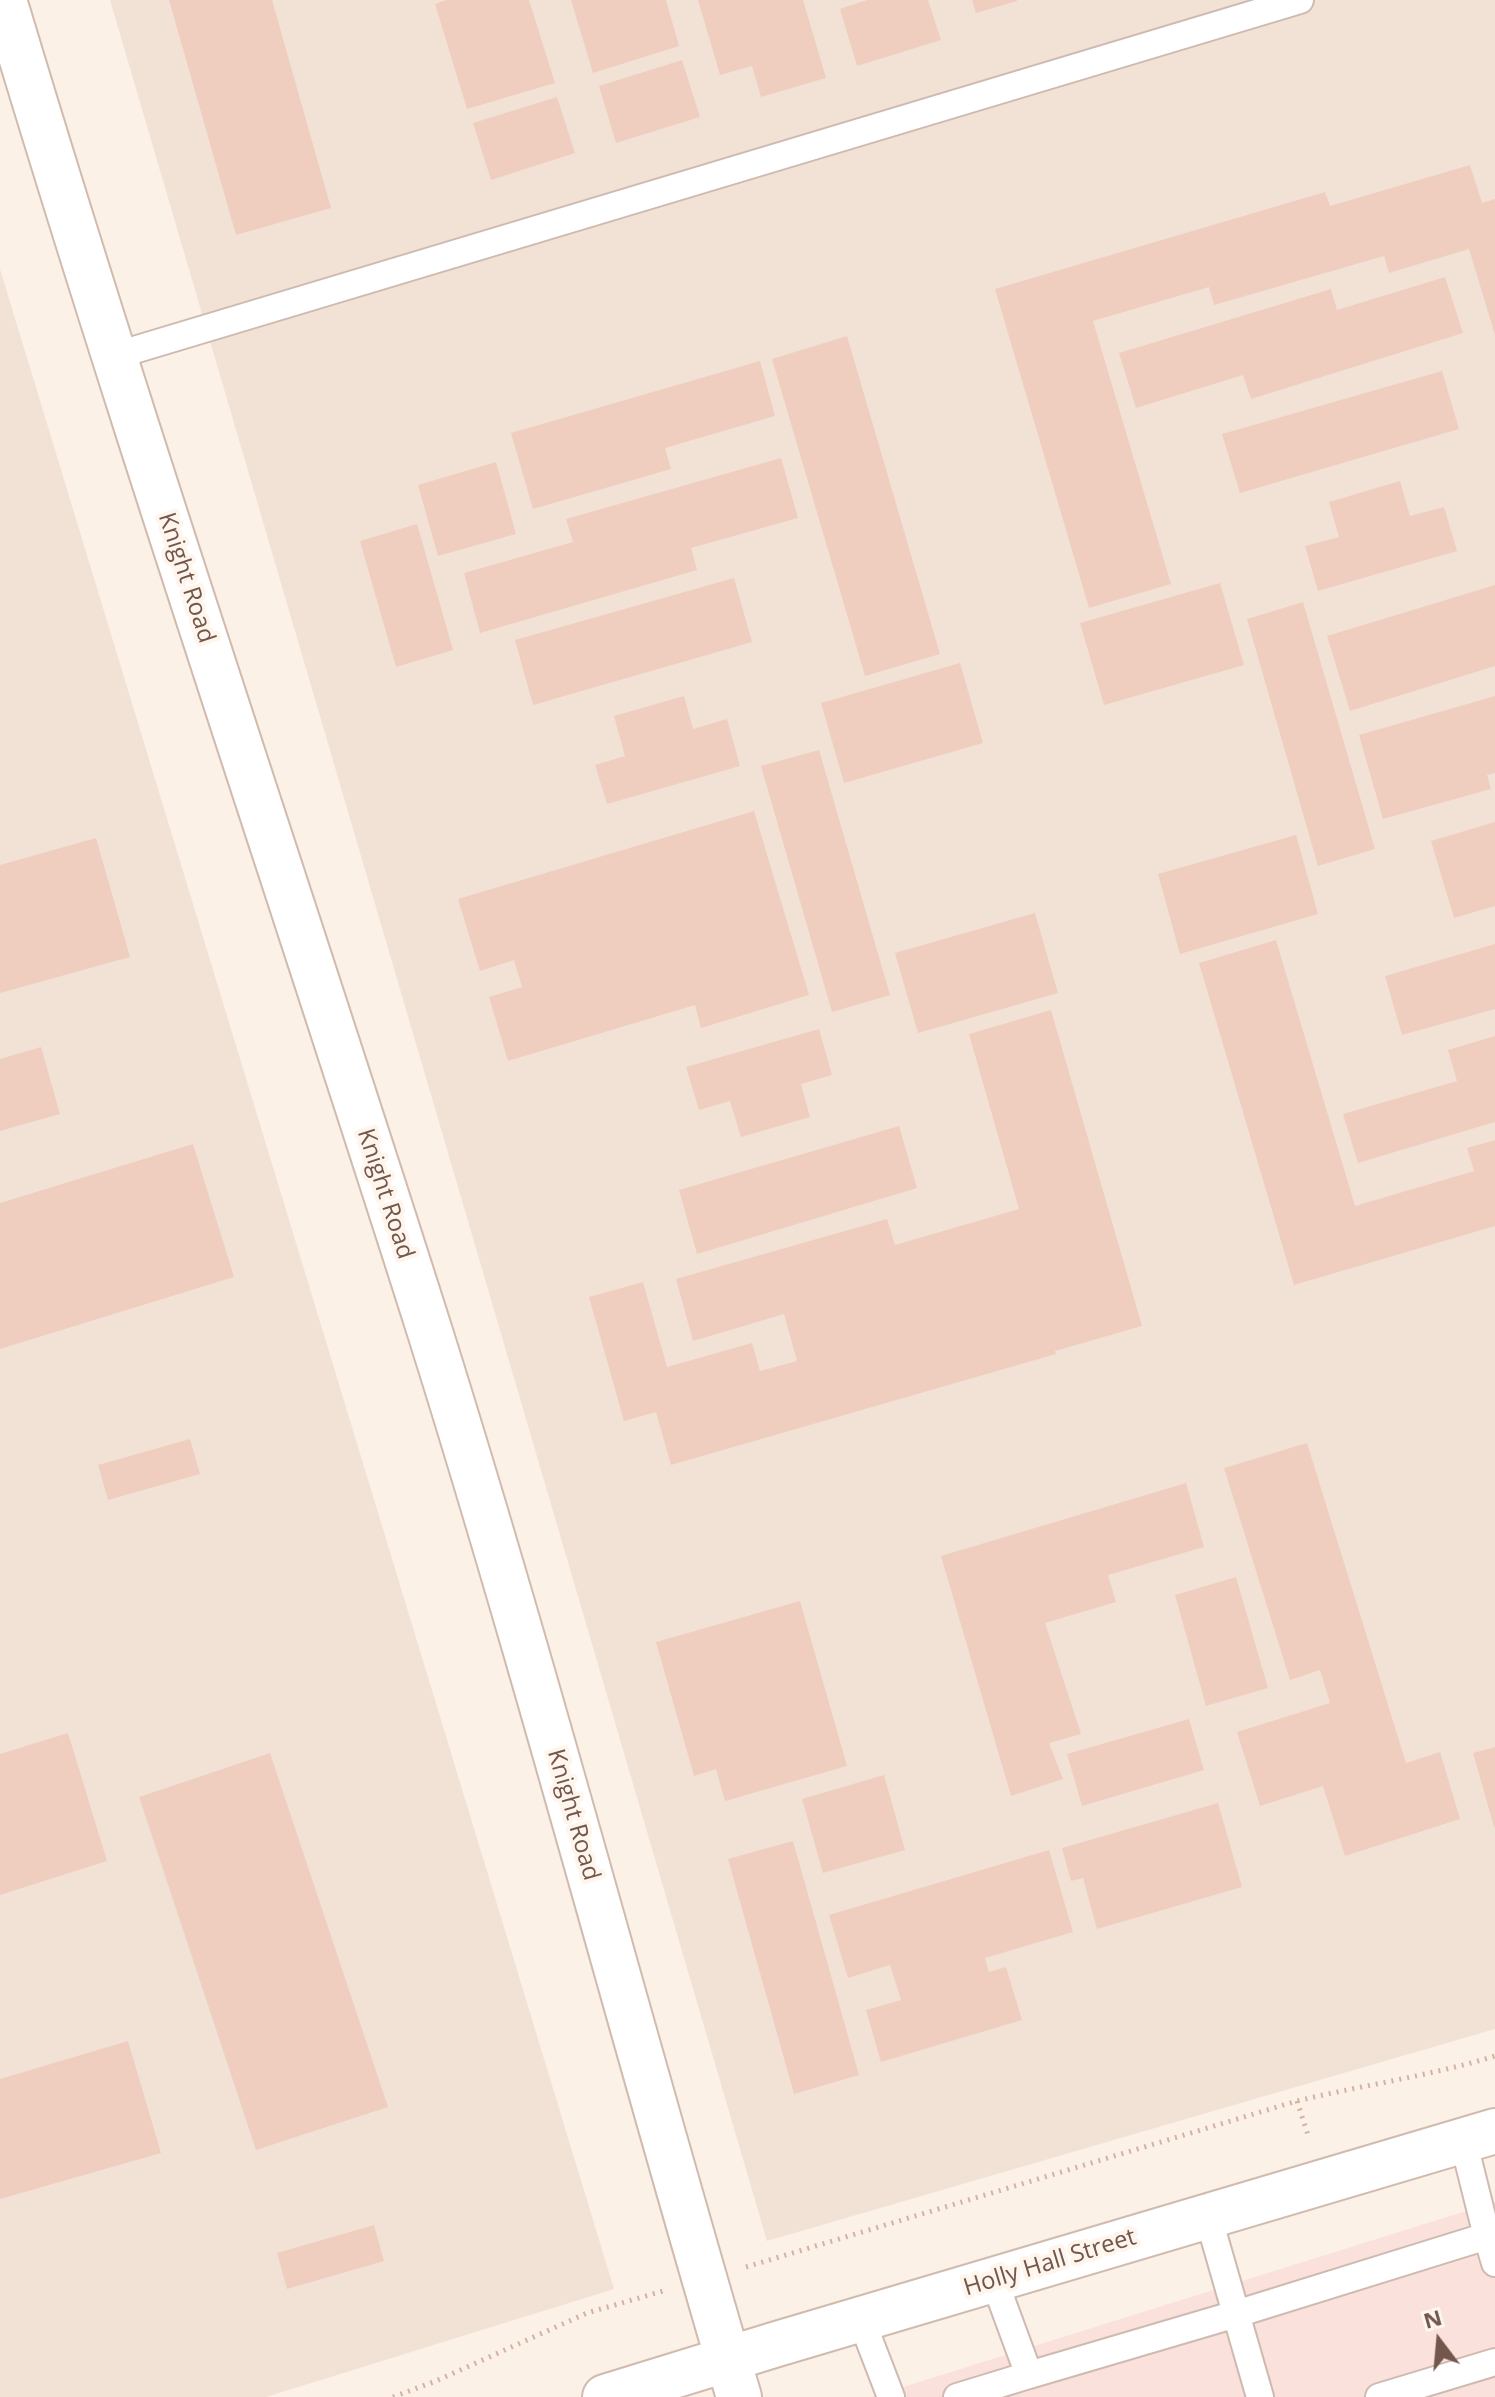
<!DOCTYPE html>
<html>
<head>
<meta charset="utf-8">
<style>
  body { margin:0 }
  #map { position:relative; width:1495px; height:2397px; overflow:hidden; background:#fbf1e7; font-family:"Open Sans",sans-serif }
  canvas { display:block }
  .north { position:absolute; left:1399px; top:2301px; width:80px; height:80px; -webkit-text-stroke:6px #fef5ed; paint-order:stroke; rotate:344deg; font-size:22px; font-weight:700; line-height:32px; text-align:center; color:#73564c }
  .north::after { content:''; display:block; margin:auto; width:28px; height:36px; background:#73564c; clip-path:polygon(50% 0,100% 100%,50% 72%,0 100%) }
</style>
</head>
<body>
<div id="map">
<canvas width="1495" height="2397"></canvas>
<div class="north">N</div>
</div>
<script>
const ctx = document.querySelector('canvas').getContext('2d');
ctx.lineJoin = 'round';
function fillPath(path, color) { ctx.fillStyle = color; ctx.fill(path, 'evenodd'); }
function stroke(path, color, width, dash) { ctx.strokeStyle = color; ctx.lineWidth = width; ctx.lineCap = dash ? 'butt' : 'round'; ctx.setLineDash(dash || []); ctx.stroke(path); }
function label(font, color, halo, rows, align = 'center') {
  ctx.font = font + ' "Open Sans",sans-serif'; ctx.lineWidth = 8; ctx.setLineDash([]); ctx.textBaseline = 'middle'; ctx.strokeStyle = halo; ctx.fillStyle = color; for (const [text, x, y, turn = 0] of rows) {
    ctx.save(); ctx.translate(x, y); ctx.rotate((+turn || 0) * Math.PI / 180); ctx.textAlign = isNaN(turn) ? turn : align; if (halo) ctx.strokeText(text, 0, 0); ctx.fillText(text, 0, 0); ctx.restore();
  }
}
const residential = new Path2D(`
  M110 0H1495V2029L767 2241Z
  M0 269 614 2289 266 2397H0Z`);
const commercial = new Path2D(`
  M1495 2202V2397H871Z`);
const building = new Path2D(`
  M169 0H272L331 208 236 235Z
  M447 0H529L555 83 467 109 435 4Z
  M571 0H666L679 46 593 73Z
  M698 0H803L826 78 761 97 752 66 720 75Z
  M867 0H928L941 40 857 66 840 9Z
  M972 0H1017V1L976 13Z
  M682 60 700 117 616 143 599 86Z
  M557 97 575 153 491 180 473 123Z
  M1470 165 1482 203 1495 199V335L1469 249 1389 273 1384 256 1214 305 1209 287 1093 321 1171 584 1089 608 995 289 1325 192 1330 206Z
  M1445 277 1463 333 1251 399 1243 375 1136 408 1119 353 1331 289 1337 310Z
  M847 336 940 654 865 676 772 359Z
  M760 361 775 416 665 448 671 469 533 509 511 433Z
  M1442 371 1459 429 1240 493 1222 434Z
  M781 458 798 518 691 548 697 570 480 633 464 573 573 542 566 519Z
  M496 462 516 534 438 556 418 485Z
  M1400 481 1410 516 1444 507 1457 551 1318 591 1305 546 1339 537 1329 502Z
  M417 524 453 650 396 667 360 541Z
  M734 578 752 642 533 705 515 640Z
  M1220 583 1244 665 1104 705 1080 623Z
  M1495 585V666L1350 711 1327 636Z
  M1303 602 1375 849 1318 866 1247 619Z
  M960 663 983 743 844 783 821 703Z
  M684 696 693 729 727 719 740 766 607 804 595 765 625 756 614 716Z
  M1495 696V773L1487 775 1491 789 1383 819 1359 735Z
  M819 750 890 995 832 1012 761 766Z
  M754 811 809 995 701 1028 695 1005 508 1061 489 997 522 987 514 960 480 971 458 899Z
  M1495 822V906L1454 918 1431 841Z
  M1296 835 1318 914 1180 954 1158 874Z
  M96 838 130 957 0 993V865Z
  M1035 913 1058 993 918 1033 895 953Z
  M1276 940 1355 1206 1474 1171 1467 1148 1495 1140V1226L1294 1285 1199 963Z
  M1495 944V1009L1402 1035 1385 976Z
  M1051 1010 1142 1326 1055 1351 1056 1354 671 1465 656 1412 624 1421 589 1297 643 1282 667 1367 752 1343 760 1371 797 1361 784 1314 693 1341 676 1279 887 1219 895 1245 1019 1209 969 1034Z
  M819 1029 832 1075 801 1084 810 1117 741 1137 730 1101 699 1110 686 1067Z
  M1495 1036V1122L1358 1163 1343 1114 1457 1081 1448 1050Z
  M41 1047 60 1114 0 1131V1059Z
  M899 1126 917 1188 697 1254 679 1190Z
  M193 1144 234 1277 0 1349V1203Z
  M190 1439 200 1474 108 1500 98 1465Z
  M1307 1443 1406 1763 1440 1752 1460 1819 1345 1856 1323 1786 1260 1806 1237 1732 1330 1703 1320 1670 1290 1680 1224 1468Z
  M1186 1483 1204 1547 1108 1575 1116 1602 1045 1623 1081 1734 1049 1743 1063 1779 1011 1796 941 1556Z
  M1236 1577 1268 1688 1206 1706 1175 1595Z
  M800 1601 847 1766 725 1801 716 1769 694 1776 656 1642Z
  M1189 1719 1204 1770 1082 1806 1067 1754Z
  M68 1733 107 1861 0 1895V1754Z
  M1495 1747V1827H1494L1473 1753Z
  M270 1753 388 2107 256 2150 139 1797Z
  M884 1775 905 1850 823 1873 802 1799Z
  M1218 1803 1242 1887 1097 1929 1083 1878 1071 1881 1062 1848Z
  M793 1841 859 2075 794 2094 728 1859Z
  M1049 1850 1073 1932 985 1958 989 1972 1006 1967 1022 2020 881 2062 866 2010 901 2000 890 1965 848 1978 829 1915Z
  M128 2041 161 2153 0 2199V2079Z
  M374 2225 384 2261 287 2289 277 2253Z`);
const path = new Path2D(`
  M1297 2101 1308 2135
  M746 2267 1297 2101C1363 2085 1430 2076 1495 2056
  M393 2397 436 2381 587 2313 663 2291`);
const lane = new Path2D(`
  M114 356 1300 0
  M1208 2216 1260 2397
  M1495 2233 1487 2236 1495 2263
  M861 2319 891 2397
  M1029 2375 1236 2314 1487 2236 1463 2140
  M957 2397 1029 2375 994 2280
  M1379 2397 1495 2362`);
const secondary = new Path2D(`
  M4 0C138 447 289 888 430 1332 541 1685 634 2043 739 2397
  M605 2397 777 2344 1495 2131`);
const streetNames = [
  ["Knight Road",186,578,72],
  ["Knight Road",385,1194,72],
  ["Knight Road",573,1815,74],
  ["Holly Hall Street",1050,2263,-17]
];
fillPath(residential, '#f2e2d5');
fillPath(commercial, '#fbe1db');
fillPath(building, '#efcec0');
stroke(lane, '#cebab0', 30);
stroke(secondary, '#d1baae', 48);
stroke(path, '#d4b1a3', 5, [2, 6]);
stroke(lane, '#fff', 26);
stroke(secondary, '#fff', 44);
label('24px', '#73564c', '#fef5ed', streetNames);
</script>
</body>
</html>
